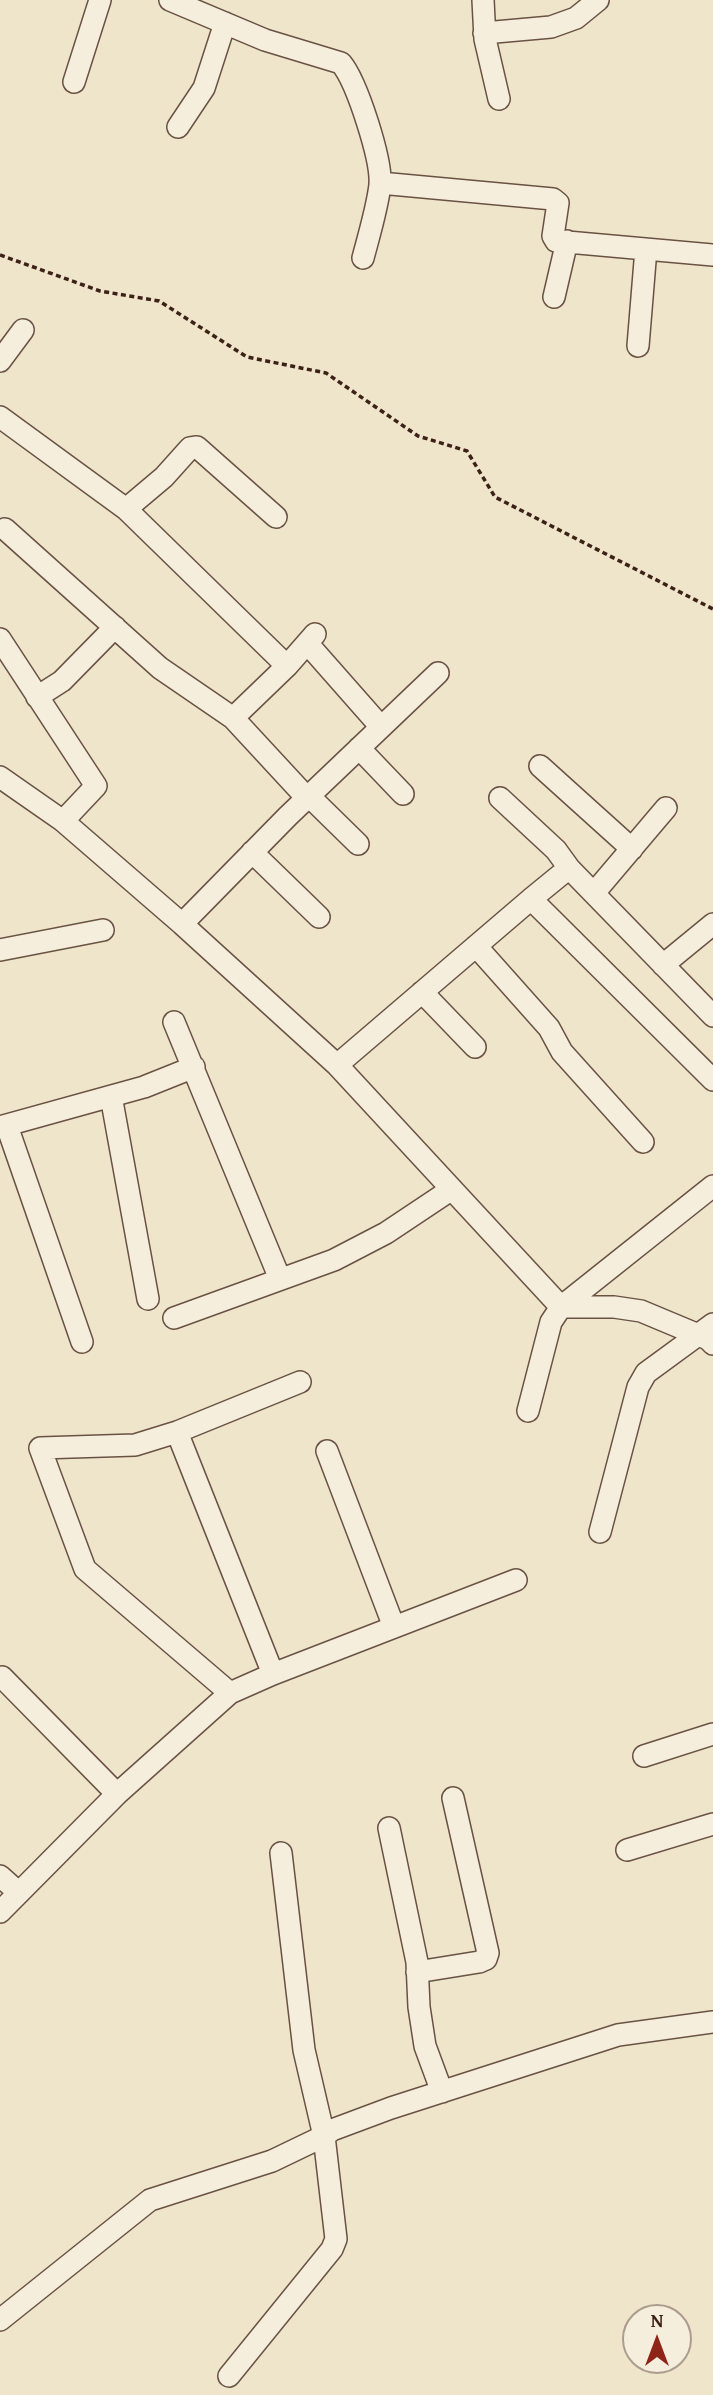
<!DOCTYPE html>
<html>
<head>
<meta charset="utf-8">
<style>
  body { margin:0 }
  #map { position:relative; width:713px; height:2395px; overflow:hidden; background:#efe5cb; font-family:"Gentium Book Plus",serif }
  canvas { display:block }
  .north { position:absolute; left:622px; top:2304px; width:70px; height:70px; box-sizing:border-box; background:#f5eedd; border:2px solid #ab9c8d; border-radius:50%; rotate:0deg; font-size:19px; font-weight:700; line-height:28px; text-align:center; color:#3c2116 }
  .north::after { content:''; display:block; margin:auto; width:24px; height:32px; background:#8f2418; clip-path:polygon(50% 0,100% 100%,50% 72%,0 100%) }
</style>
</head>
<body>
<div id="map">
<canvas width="713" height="2395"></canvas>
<div class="north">N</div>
</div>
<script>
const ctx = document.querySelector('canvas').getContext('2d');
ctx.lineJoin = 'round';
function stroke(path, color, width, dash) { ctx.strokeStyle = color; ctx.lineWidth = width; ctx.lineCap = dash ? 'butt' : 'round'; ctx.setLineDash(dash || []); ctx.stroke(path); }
const path = new Path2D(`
  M0 255 100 291 159 301 247 357 326 373 418 436 467 451 495 497 713 609`);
const minor = new Path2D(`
  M170 0 265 40 341 63C357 82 382 160 380 185 377 209 369 235 363 258
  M483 0 485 39 499 99
  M484 33 551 27 576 18 598 0
  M74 82 100 0
  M178 127 204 88 225 23
  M380 183 553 199 558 203 553 236 556 241 713 255
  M554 297 567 241
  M638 346 646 249
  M0 361 23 330
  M0 417 126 509 287 666
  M126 509 164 477 190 448 197 447 276 517
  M5 529 160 668 233 718 307 798
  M0 639 96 786 63 821
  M307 643 381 727
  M37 697 62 681 115 627
  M233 718 287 666 315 634
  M359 748 403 794
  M540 766 632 849
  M0 777 63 821 182 924 337 1065 531 899 713 1080
  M309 796 358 844
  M500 798 556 850 569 868
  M252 852 319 917
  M594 893 666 808
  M531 899 569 868 713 1016
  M182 924 288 816 438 673
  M476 946 549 1028 562 1052 643 1142
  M0 950 103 930
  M663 965 713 924
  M422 992 475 1047
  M174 1022 280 1279
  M337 1065 561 1307H614L641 1311 708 1339 713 1344
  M111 1096 148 1299
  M7 1126 82 1342
  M0 1127 144 1087 194 1067
  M174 1318 334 1260 386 1233 452 1189
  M528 1411 551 1322 561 1307 713 1186
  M177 1432 273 1674
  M327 1451 394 1627
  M600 1532 638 1387 646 1373 713 1324
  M2 1677 117 1794
  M230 1693 85 1569 40 1448 135 1445 177 1432 300 1382
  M644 1756 713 1734
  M389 1828 417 1962 419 2007 425 2046 442 2092
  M627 1850 713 1824
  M0 1876 19 1893
  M0 1912 117 1794 230 1693 273 1674 516 1580
  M417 1972 479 1962 486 1959 488 1953 453 1798
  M0 2320 150 2200 272 2161 324 2136 332 2130 391 2108 618 2035 713 2022
  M229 2376 332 2249 336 2239 324 2136 304 2050 281 1853`);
stroke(minor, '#695243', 24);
stroke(path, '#3c2116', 3.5, [5, 3.5]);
stroke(minor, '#f5eedd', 21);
</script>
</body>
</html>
